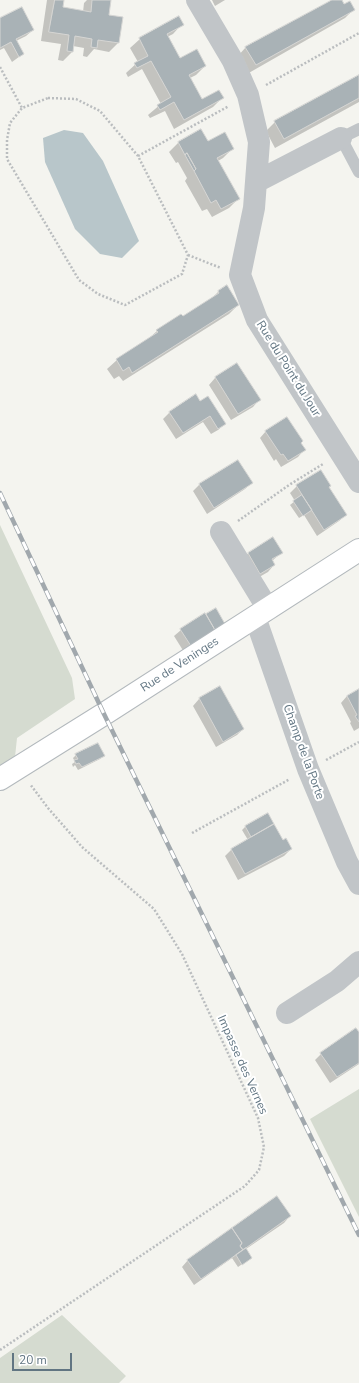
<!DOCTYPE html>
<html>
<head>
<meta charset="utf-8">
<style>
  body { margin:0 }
  #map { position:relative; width:359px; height:1383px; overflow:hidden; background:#f4f4ef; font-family:"Nunito Sans",sans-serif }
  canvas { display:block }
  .scale { position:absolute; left:12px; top:1353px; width:60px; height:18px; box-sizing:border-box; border:2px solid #617582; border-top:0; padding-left:5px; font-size:12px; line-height:14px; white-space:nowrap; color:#617582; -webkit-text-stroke:3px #fff; paint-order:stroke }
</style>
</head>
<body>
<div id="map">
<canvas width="359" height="1383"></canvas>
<div class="scale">20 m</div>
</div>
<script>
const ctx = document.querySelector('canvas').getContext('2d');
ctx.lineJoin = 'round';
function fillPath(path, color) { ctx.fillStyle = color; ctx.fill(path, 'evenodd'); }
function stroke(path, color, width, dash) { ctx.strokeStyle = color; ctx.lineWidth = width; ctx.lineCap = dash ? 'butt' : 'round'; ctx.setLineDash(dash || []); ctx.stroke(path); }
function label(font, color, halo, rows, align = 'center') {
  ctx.font = font + ' "Nunito Sans",sans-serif'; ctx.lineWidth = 4; ctx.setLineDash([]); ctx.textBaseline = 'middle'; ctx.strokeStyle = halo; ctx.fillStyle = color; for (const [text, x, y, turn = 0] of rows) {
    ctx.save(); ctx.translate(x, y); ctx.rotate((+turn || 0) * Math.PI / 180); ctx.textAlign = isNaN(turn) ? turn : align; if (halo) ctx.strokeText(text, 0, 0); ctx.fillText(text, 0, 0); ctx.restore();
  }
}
const green = new Path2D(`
  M0 525 72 678 75 699 17 738 15 757 0 767Z
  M359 1089V1217L310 1119Z
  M62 1315 126 1376 119 1383H0V1358Z`);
const water = new Path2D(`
  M64 130 83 133 103 161 139 241 122 258 100 254 75 229 45 162 43 138Z`);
const shadow = new Path2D(`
  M47 0H63L62 8 83 12 84 3 87 0H110L108 16 118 43 109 52 94 49 87 57 83 56 84 48 73 46 72 52 63 61 58 60 61 44 41 41Z
  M212 0H225L215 6Z
  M334 0H341L344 5 354 9 345 18 247 74 237 57 246 47Z
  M0 19 33 30 26 36 16 41 23 54 12 62 4 48 0 50Z
  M182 24 173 34 167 37 180 59 205 66 196 75 190 78 202 100 222 98 213 107 174 129 165 111 150 118 148 115 161 104 142 69 128 77 126 73 138 62 130 48 140 39Z
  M359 76V102L275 148 266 131 275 122Z
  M201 131 208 143 232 149 223 158 218 161 238 199 229 208 212 217 207 209 202 211 185 181 187 178 178 162 176 163 169 152 178 143Z
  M218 292 238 305 229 314 123 381 119 376 114 379 107 369 117 360 147 340 157 331 181 315 183 318 209 301Z
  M236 365 259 400 253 407 231 420 209 385 215 378Z
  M195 396 200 402 225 424 218 430 211 434 203 422 176 439 163 419 169 413Z
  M266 431 300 443 304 450 298 457 281 467 276 459 274 461 260 438Z
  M238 461 251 483 245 489 207 514 193 491 199 485Z
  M320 471 328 488 345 515 339 521 317 536 304 515 299 518 290 505 295 501 290 493 297 486Z
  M273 539 281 553 272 561 274 565 268 572 254 580 244 556Z
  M216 610 224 623 184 652 174 636 181 630Z
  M220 687 243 729 237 735 216 747 193 706 199 699Z
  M359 690V728L354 731 350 723 351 722 341 703 347 696Z
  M76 755 103 756 100 759 78 770 75 765 73 767 72 764 75 762 73 758Z
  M268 814 283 841 291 849 284 856 238 880 225 856 231 850 248 840 242 830 245 827Z
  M359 1034V1064L330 1083 315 1060 321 1054Z
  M290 1216 284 1223 246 1249 251 1258 238 1267 232 1258 194 1285 182 1267 188 1260Z`);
const building = new Path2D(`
  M55 0H64L63 7 91 12 92 0H111L109 15 123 17 119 43 98 40 97 48 91 47 92 39 75 36 73 52 67 51 69 35 49 32Z
  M332 0H342L344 4 350 1 355 10 256 65 245 47Z
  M22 7 34 30 16 39 24 54 19 57 11 42 0 48V18Z
  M179 16 184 25 167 34 180 58 197 49 206 66 189 75 202 99 219 90 224 98 184 120 174 102 160 110 157 105 171 97 151 61 137 68 134 63 148 56 139 38Z
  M359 75V98L284 139 274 121Z
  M201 129 208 141 225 132 234 149 217 158 240 199 221 209 216 200 211 203 194 171 196 169 187 153 185 155 178 142Z
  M187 153 196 169 194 171 185 155Z
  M227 285 239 305 132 373 129 367 123 371 116 359 158 332 156 330 181 314 183 316 219 293 218 291Z
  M237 363 261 400 238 414 215 377Z
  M196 394 200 401 208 396 226 424 218 429 210 416 183 433 169 412Z
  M287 417 303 441 301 443 306 450 288 461 283 454 281 455 265 431Z
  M238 460 253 483 214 508 199 484Z
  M321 470 331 486 329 487 347 515 324 530 296 485Z
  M302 495 312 510 303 516 293 501Z
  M273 537 283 553 272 559 275 565 260 574 248 553Z
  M216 608 225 624 215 630 206 614Z
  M205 613 215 630 191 646 180 629Z
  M220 686 244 729 223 742 199 698Z
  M359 689V722L355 716 357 715 347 696Z
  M98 743 105 756 82 767 79 763 76 764 74 760 78 759 75 754Z
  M268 813 274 824 251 837 245 826Z
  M274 824 283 840 286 838 292 849 245 874 231 849Z
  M356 1028 359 1032V1063L337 1077 320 1053Z
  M277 1196 291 1216 243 1250 240 1246 242 1243 232 1228Z
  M232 1228 242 1243 240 1246 243 1250 201 1279 187 1260Z
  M246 1248 252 1258 242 1265 236 1255Z`);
const path = new Path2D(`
  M0 67 22 108
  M266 85 359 33
  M48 98 76 99 100 111 138 156 188 255 182 274 125 305 98 294 79 280 7 159V140L10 123 22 108Z
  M138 156 229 106
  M188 255 221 268
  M238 521 289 485 323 464
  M326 760 359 742
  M192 833 290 779
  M0 1350 245 1186 259 1170 264 1147 258 1118 182 954 154 909 82 847 48 808 30 784`);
const lane = new Path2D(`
  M359 129 341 138 359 172`);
const street = new Path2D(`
  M197 0 233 61 248 95 259 142 254 208 240 275 257 320 359 482
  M256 182 341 138
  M221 532 268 609
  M255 617 308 769 347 862 359 884
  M287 1013 337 981 359 962`);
const secondary = new Path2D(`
  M0 779 104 714 359 550`);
const rail = new Path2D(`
  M0 493 104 714 359 1235`);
const streetNames = [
  ["Rue du Point du Jour",288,369,58],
  ["Rue de Veninges",180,665,-33],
  ["Champ de la Porte",303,752,70],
  ["Impasse des Vernes",242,1065,66]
];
fillPath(green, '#d5dbd0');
fillPath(water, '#b8c6ca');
fillPath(shadow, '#0003');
fillPath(building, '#a9b2b6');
stroke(building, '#d5d5d3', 1);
stroke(secondary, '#b3b9bd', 24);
stroke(path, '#babdbf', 2.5, [2, 2]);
stroke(lane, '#c1c5c8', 12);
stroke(street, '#c1c5c8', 22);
stroke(secondary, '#fff', 22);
stroke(rail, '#a1a8ad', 4.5);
stroke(rail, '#fff', 3, [9]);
label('12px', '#617582', '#fff', streetNames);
</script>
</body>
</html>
